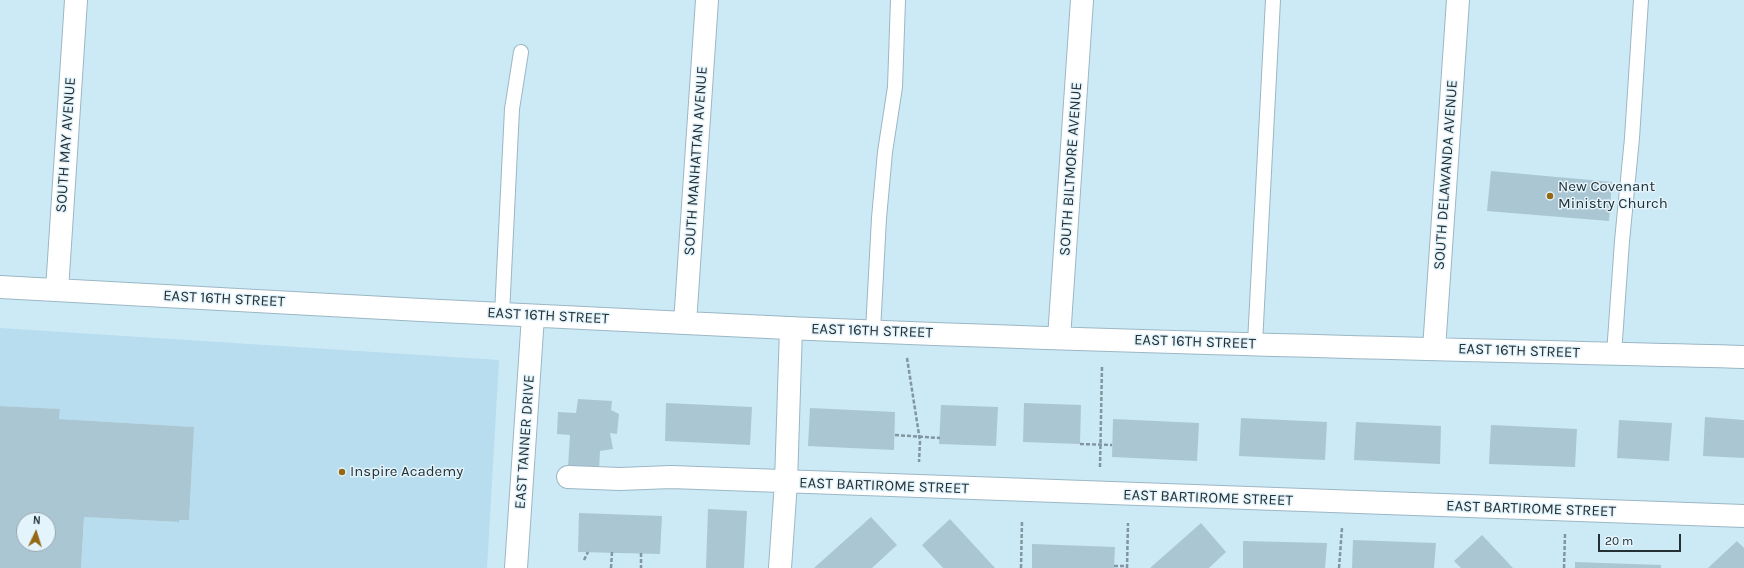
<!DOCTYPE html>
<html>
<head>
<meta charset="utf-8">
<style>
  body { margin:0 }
  #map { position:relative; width:1744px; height:568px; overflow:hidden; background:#cce9f6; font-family:Karla,sans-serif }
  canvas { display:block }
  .north { position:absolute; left:16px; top:512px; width:40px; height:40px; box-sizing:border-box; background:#e3f4fc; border:1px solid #97a6ac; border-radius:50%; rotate:4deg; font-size:11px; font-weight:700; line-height:16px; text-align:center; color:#253035 }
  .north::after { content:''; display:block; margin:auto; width:14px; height:18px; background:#946814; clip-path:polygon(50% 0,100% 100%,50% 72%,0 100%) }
  .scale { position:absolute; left:1598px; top:534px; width:83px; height:18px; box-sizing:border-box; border:2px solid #253035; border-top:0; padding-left:5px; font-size:12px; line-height:14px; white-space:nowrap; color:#253035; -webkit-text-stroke:3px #e3f4fc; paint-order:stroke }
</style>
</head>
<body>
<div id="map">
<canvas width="1744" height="568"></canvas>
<div class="north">N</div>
<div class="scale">20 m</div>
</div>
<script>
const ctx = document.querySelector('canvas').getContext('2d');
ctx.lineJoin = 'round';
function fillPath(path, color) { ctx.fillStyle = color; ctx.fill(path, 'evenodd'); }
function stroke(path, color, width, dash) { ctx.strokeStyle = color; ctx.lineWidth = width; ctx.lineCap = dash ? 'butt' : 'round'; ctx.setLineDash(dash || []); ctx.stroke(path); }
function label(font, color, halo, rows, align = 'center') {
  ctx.font = font + ' Karla,sans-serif'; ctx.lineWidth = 3; ctx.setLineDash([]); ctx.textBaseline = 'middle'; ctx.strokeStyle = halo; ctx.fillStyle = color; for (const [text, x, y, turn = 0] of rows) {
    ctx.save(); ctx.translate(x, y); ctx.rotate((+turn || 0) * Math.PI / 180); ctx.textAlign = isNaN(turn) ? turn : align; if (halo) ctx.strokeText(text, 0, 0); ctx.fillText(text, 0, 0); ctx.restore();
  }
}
const built = new Path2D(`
  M0 328 499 360 487 568H81L84 517 178 522 179 520H189L194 427 59 419 60 409 0 406Z`);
const building = new Path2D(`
  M1491 171 1612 182 1609 221 1487 211Z
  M578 399 612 401 611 410 619 414 617 434 610 433 613 449 600 451 599 470 568 467 570 435 557 434 558 412 576 413Z
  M666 403 752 407 750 445 665 441Z
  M1024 403 1081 405 1080 444 1023 442Z
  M941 405 998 407 996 446 939 444Z
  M0 406 60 409 59 419 194 427 189 520H179V522L84 517 81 568H0ZM24 520H48V544H24Z
  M810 408 895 412 894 450 808 446Z
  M1705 417 1744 420V458L1703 456Z
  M1241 418 1327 422 1325 460 1239 456Z
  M1113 419 1199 423 1197 461 1112 457Z
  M1619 420 1672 423 1669 461 1617 458Z
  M1356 422 1441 426 1440 464 1354 460Z
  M1491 425 1577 429 1575 467 1489 464Z
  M708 509 747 511 744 568H706Z
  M579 513 662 516 660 554 578 552Z
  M871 517 897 545 872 568H814Z
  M950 519 995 568H943L922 545Z
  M1201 523 1226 552 1209 568H1150Z
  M1482 535 1513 568H1461L1454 561Z
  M1353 540 1436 543 1434 568H1352Z
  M1243 541 1327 543 1325 568H1243Z
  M1737 541 1744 548V568H1708Z
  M1032 544 1115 547 1114 568H1032Z
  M1575 562 1661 565V568H1575Z`);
const path = new Path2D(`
  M907 358 920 441 919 462
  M895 435 940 438
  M1080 444 1112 445
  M1100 467 1102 366
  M641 553V568
  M584 560 588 552
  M1114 566H1127
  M611 568 612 552
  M1021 568 1022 521
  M1127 568 1128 523
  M1339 568 1342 528
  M1564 568 1565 534`);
const service = new Path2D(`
  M502 314 512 109 521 52
  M873 331 879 218 885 152 895 87 898 0
  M1255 343 1273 0
  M1614 354 1622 241 1632 138 1641 0`);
const minor = new Path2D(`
  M0 287C263 302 525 316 788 328 1107 342 1425 349 1744 357
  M57 290 76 0
  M685 323 707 0
  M1059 338 1082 0
  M1434 349 1458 0
  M568 477 620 479 671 477 1744 516
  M516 568 533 316
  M780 568 786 482 791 328`);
const markers = [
  [1550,196,4,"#946814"],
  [342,472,4,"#946814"]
];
const streetNames = [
  ["SOUTH MAY AVENUE",66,145,-86],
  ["SOUTH MANHATTAN AVENUE",696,161,-86],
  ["SOUTH BILTMORE AVENUE",1071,169,-86],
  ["SOUTH DELAWANDA AVENUE",1446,175,-86],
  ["EAST 16TH STREET",224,299,3],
  ["EAST 16TH STREET",548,316,3],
  ["EAST 16TH STREET",872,331,2],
  ["EAST 16TH STREET",1195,342,2],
  ["EAST 16TH STREET",1519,351,2],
  ["EAST TANNER DRIVE",525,442,-86],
  ["EAST BARTIROME STREET",884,486,2],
  ["EAST BARTIROME STREET",1208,498,2],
  ["EAST BARTIROME STREET",1531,509,2]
];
const poiNames = [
  ["New Covenant",1558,187],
  ["Ministry Church",1558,204],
  ["Inspire Academy",350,472]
];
fillPath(built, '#b8ddee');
fillPath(building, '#aac6d3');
stroke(service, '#9cb7c4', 16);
stroke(minor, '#9cb7c4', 24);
stroke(path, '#81969f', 2.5, [4, 2]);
stroke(service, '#fff', 14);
stroke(minor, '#fff', 22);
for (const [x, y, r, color] of markers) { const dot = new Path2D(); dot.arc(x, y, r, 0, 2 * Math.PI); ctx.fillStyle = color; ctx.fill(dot); stroke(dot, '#e3f4fc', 1.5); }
label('15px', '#253035', '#e3f4fc', streetNames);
label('15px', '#253035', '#e3f4fc', poiNames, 'left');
</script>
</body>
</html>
